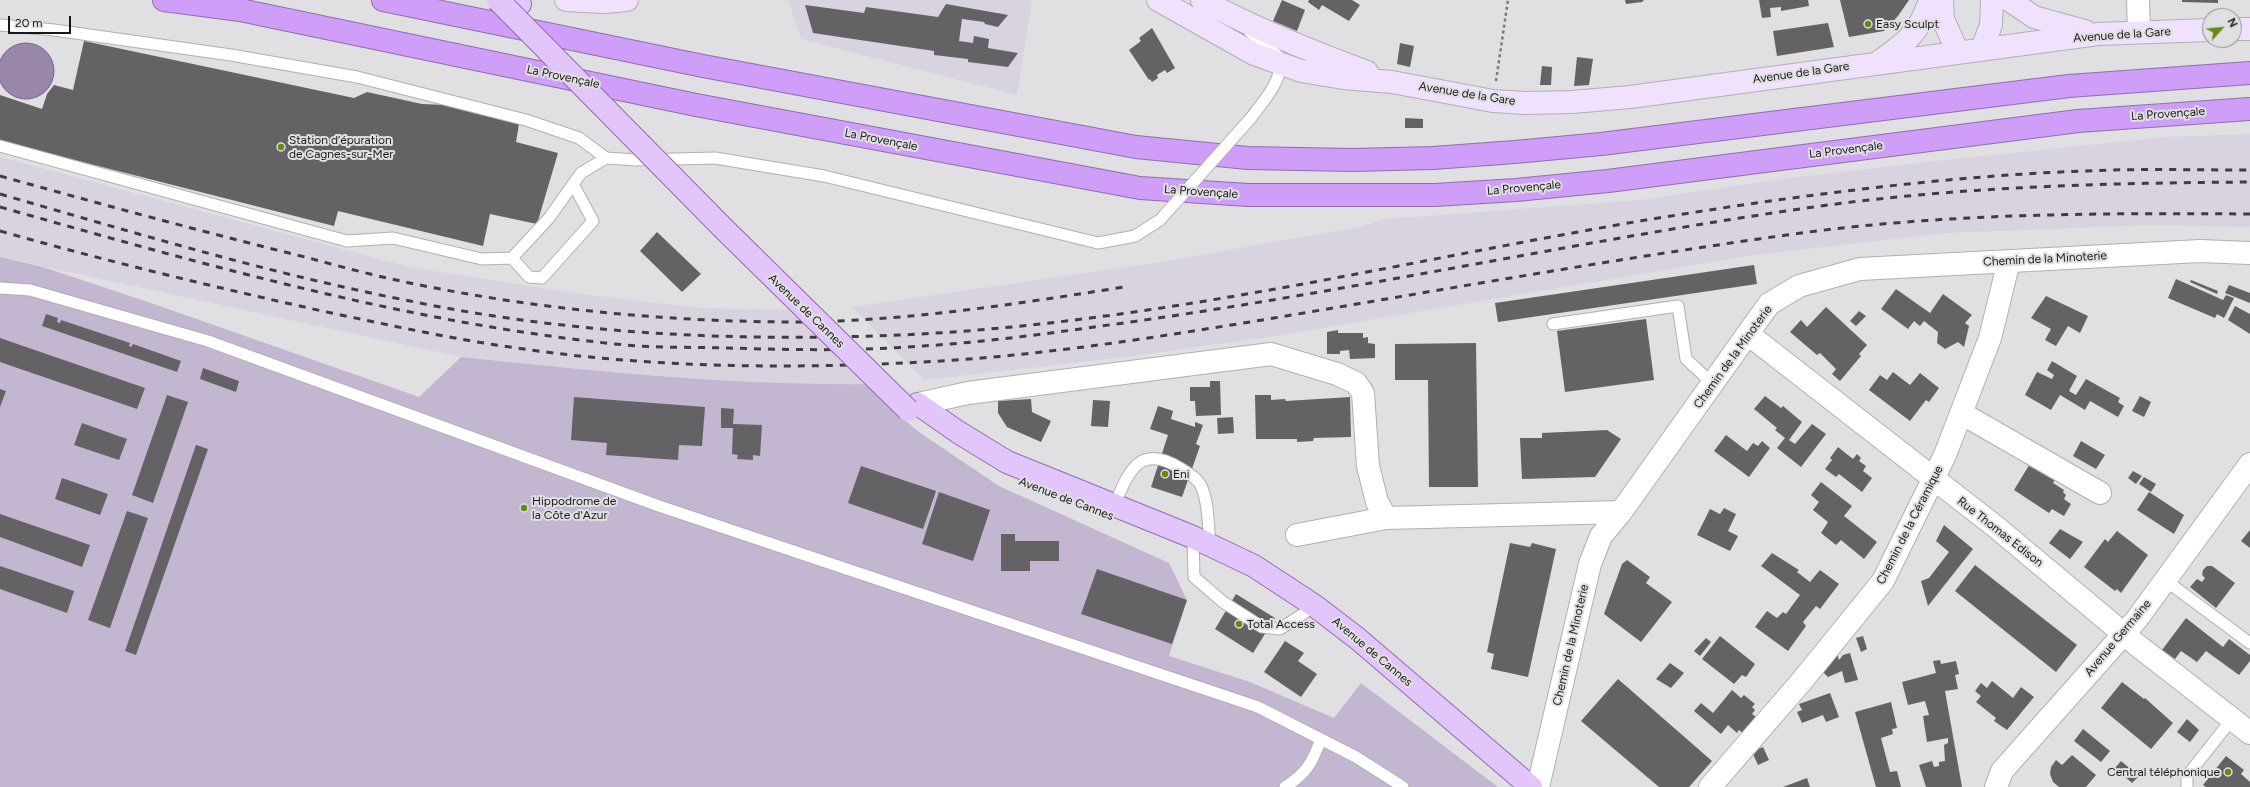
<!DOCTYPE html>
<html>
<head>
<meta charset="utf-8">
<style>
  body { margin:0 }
  #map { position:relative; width:2250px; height:787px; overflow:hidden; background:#e0dfe2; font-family:Figtree,sans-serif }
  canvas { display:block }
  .north { position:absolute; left:2202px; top:8px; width:40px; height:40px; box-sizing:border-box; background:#e0dfe2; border:1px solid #908f92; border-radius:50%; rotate:63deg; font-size:11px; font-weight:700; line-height:16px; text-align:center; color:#191819 }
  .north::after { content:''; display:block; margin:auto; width:14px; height:18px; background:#628a15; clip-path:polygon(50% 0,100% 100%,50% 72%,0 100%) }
  .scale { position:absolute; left:8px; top:16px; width:63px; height:18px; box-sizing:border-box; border:2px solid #191819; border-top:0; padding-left:5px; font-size:12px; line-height:14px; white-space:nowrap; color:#191819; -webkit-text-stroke:3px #e0dfe2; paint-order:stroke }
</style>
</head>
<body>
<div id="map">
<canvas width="2250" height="787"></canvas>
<div class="north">N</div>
<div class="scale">20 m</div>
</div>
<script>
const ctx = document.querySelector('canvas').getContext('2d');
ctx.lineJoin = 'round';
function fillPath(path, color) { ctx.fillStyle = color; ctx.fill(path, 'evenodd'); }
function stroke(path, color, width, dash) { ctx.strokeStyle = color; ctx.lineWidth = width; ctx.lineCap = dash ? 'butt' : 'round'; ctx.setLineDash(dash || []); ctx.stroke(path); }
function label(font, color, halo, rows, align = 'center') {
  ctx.font = font + ' Figtree,sans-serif'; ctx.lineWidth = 4; ctx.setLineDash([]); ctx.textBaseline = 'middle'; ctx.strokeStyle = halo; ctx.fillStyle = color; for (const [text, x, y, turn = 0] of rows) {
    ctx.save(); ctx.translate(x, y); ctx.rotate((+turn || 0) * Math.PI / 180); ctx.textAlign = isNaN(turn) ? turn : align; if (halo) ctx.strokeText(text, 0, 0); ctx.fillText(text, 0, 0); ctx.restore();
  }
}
const built = new Path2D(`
  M788 0H1032L1017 95 801 39Z
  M2250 134V227L2151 225 1946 233 1754 255 1268 337 1126 357 924 380 852 307 1155 263 1359 227 1386 219 1641 200 1789 178 1954 159 2166 137Z
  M0 157 409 267 580 294 700 308 797 310 870 384 804 385 718 380 595 371 461 357 0 257Z`);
const green = new Path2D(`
  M0 257 43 267 151 303 419 397 461 357C597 371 733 386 870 384L902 418 919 432 999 486 1169 563 1187 600 1169 656 1250 682 1334 718 1361 683 1498 787H0Z`);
const water = new Path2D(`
  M-2 71a28 28 0 1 1 56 0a28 28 0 1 1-56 0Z`);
const building = new Path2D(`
  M1282 0 1305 10 1297 31 1273 21Z
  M1309 0H1352L1360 5 1349 21 1322 5 1319 10 1308 2Z
  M1625 0H1644L1642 2 1626 4Z
  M1759 0H1808L1809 6 1781 11V7L1770 8 1771 17 1762 18Z
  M1840 0H1909L1898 16 1884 31 1849 37Z
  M2182 0H2218V3L2182 2Z
  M946 4 1008 15 998 27 985 24 984 22 962 19 959 41 973 43 974 36 989 39 988 48 1018 53 1008 67 968 62V59L934 55V51L813 33 805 5 864 13 866 7 938 17Z
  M1828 23 1834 47 1777 56 1773 31Z
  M1152 28 1175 68 1167 73 1165 70 1157 75 1158 78 1152 82 1150 79 1149 80 1129 50 1141 41 1139 38Z
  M84 41 354 98 367 92 422 104 447 105 519 124 516 142 558 153 537 224 490 214 483 246 338 211 334 226 0 141V95L42 109 47 94 54 85 73 90Z
  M1400 43 1414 46 1410 67 1397 64Z
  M1577 57 1593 59 1589 85 1574 86Z
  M1542 66 1552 67 1551 85H1540Z
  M1405 118 1423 119V128H1405Z
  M657 232 701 274 682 292 640 251Z
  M1754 265 1757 284 1498 322 1495 303Z
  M2176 279 2223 300 2226 295 2234 298 2224 318 2217 314 2215 318 2168 298Z
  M2191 280 2218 291 2217 294 2190 282Z
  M2229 285 2250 293V303L2225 293Z
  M1896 289 1930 313 1943 294 1972 315 1965 323 1969 326 1964 347 1958 342 1945 349 1937 343 1938 332 1924 321 1920 326 1914 321 1908 329 1881 309Z
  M2046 296 2088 316 2080 333 2068 326 2056 346 2045 340 2051 329 2031 318Z
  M2235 306 2250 314V334L2228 320Z
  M1826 307 1867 345 1859 354 1861 356 1840 381 1832 374 1836 369 1820 353 1817 355 1790 332 1801 320 1807 327Z
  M1859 311 1866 316 1856 326 1850 321Z
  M46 314 58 318 57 322 60 323 61 320 130 343 129 346 131 347 133 344 181 361 177 372 42 326Z
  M1646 319 1654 380 1565 392 1557 331Z
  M1338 330V333H1363V338L1368 337V343L1375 344V358L1350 359 1349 350 1340 351V354H1327V332Z
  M0 338 145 388 137 409 0 362Z
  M1476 343 1478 487H1429L1428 380H1395V344Z
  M2052 361 2077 376 2069 391 2076 395 2086 379 2120 398 2118 402 2124 406 2118 417 2090 401 2085 410 2060 395 2051 410 2025 395 2037 372 2052 379 2054 375 2047 370Z
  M203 368 239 381 236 392 200 379Z
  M1893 372 1910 385 1920 373 1939 388 1929 402 1926 400 1910 421 1869 390 1880 375 1887 380Z
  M1210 381H1220L1221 415 1196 416 1195 401H1190V387H1210Z
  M0 389 6 391 0 407Z
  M167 395 188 402 153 503 132 495Z
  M1255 395H1271V400L1285 399 1286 401 1350 397 1351 437 1314 438 1313 441 1297 442V439H1256Z
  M1765 396 1781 408 1783 406 1802 422 1789 440 1795 444 1812 424 1826 434 1801 467 1777 448 1785 438 1775 430 1777 428 1754 409Z
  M2140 396 2151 402 2144 417 2132 411Z
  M574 397 705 407 702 446 679 445 678 460 606 455 607 443 571 440Z
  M1031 399 1032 412 1051 421 1041 442 1007 427 998 413V401Z
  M1093 400 1110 401 1108 427 1091 426Z
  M1158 406 1173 411 1171 419 1195 427V422L1203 425 1196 444 1200 446 1182 497 1151 487 1168 435 1150 429Z
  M721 408 734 409 733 424 762 425 760 456 753 455V460L737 459 738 455 732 454 733 428H721Z
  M1233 417 1234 433 1218 434 1217 418Z
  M82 423 127 439 119 460 74 445Z
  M1607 430 1621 439 1595 477 1522 479 1520 438H1542V433Z
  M1726 435 1747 451 1753 443 1758 446 1762 441 1770 448 1749 477 1714 451Z
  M2081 441 2105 455 2096 469 2073 456Z
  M196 445 208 449 136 655 125 651Z
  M1838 447 1853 459 1857 454 1861 458 1859 461 1866 466 1863 471 1872 478 1862 492 1839 474 1836 477 1825 469 1832 460 1830 458Z
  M2031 462 2056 478 2053 483 2064 490 2063 492 2066 495 2064 499 2071 504 2064 516 2052 509 2049 513 2014 490Z
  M861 466 936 491 923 529 848 503Z
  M2133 471 2142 476 2136 484 2128 478Z
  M2144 477 2156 484 2151 492 2139 484Z
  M62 478 108 494 100 515 55 499Z
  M1821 482 1852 506 1844 516 1877 542 1864 559 1841 540 1836 545 1821 533 1828 522 1813 510 1819 502 1811 495Z
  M939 492 990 510 973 561 922 544Z
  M2149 492 2184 515 2174 534 2137 510Z
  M1724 508 1736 514 1728 531 1738 536 1730 551 1697 535 1710 509 1720 514Z
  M127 511 148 518 110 628 88 620Z
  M0 514 90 545 82 567 0 537Z
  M1944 525 1973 549 1928 606 1921 581 1929 578 1949 552 1936 541Z
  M2060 529 2083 542 2070 559 2049 543Z
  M2250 530V548L2241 541Z
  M2117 531 2148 555 2121 593 2117 589 2115 591 2084 567 2105 539 2108 542Z
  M1001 534H1015V541H1059V561H1030V571H1001Z
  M1510 543 1530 547 1532 543 1556 549 1528 677 1491 669 1494 654 1487 652Z
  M1772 553 1799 570 1797 572 1810 582 1820 570 1839 584 1820 609 1816 606 1803 622 1806 626 1788 651 1755 627 1767 611 1777 618 1783 612 1786 614 1800 595 1761 566Z
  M1627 560 1650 577 1646 583 1672 602 1641 642 1604 614 1622 564Z
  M1975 565 2077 645 2056 672 1955 591Z
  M0 566 74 591 67 613 0 589Z
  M2207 566H2212L2235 583 2216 608 2190 587 2197 579 2202 582 2205 578 2202 575 2203 570Z
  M1097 569 1187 600 1172 644 1081 614Z
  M1236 594 1275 618 1253 653 1215 629Z
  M2186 618 2223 647 2229 639 2250 655V661L2239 675 2206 651 2197 662 2181 651 2175 659 2162 650Z
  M1720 636 1755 664 1746 677 1742 675 1734 684 1702 659Z
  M1863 636 1867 649 1861 652 1856 638Z
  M1706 638 1711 642 1700 656 1694 651Z
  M1285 641 1304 653 1298 661 1317 674 1301 697 1264 672Z
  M1837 653 1839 660 1843 655 1850 653 1858 680 1845 683 1842 671 1828 677 1821 670Z
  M1940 660 1941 664 1956 661 1959 674 1955 675 1958 689 1945 691 1962 787H1926L1919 765 1932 761 1934 767 1939 766V762L1945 761 1944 745 1948 743V738L1927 742 1923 716 1929 715 1925 701 1908 705 1902 682 1936 673 1933 661Z
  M1670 663 1684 673 1671 688 1656 679Z
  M1618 679 1712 761 1689 787H1659L1581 721Z
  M1992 681 2013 698 2021 687 2034 697 2007 730 1994 721 1996 718 1976 702 1981 696 1975 691 1981 683 1987 688Z
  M2122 682 2144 699 2145 698 2173 723 2151 749 2101 708Z
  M1732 690 1741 698 1744 695 1755 704 1752 707 1755 710 1752 714 1762 721 1748 737 1739 730 1737 733 1728 725 1721 734 1694 711 1701 703 1713 713Z
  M1830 693 1839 717 1826 722 1823 715 1802 723 1797 712 1802 710 1799 704Z
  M1891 702 1897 728 1892 729 1893 734 1881 738 1890 772 1897 771 1901 787H1876L1855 712Z
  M2187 719 2199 730 2190 742 2177 732Z
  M2083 729 2110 751 2101 762 2074 741Z
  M1763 747 1769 760 1758 765 1752 752Z
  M2072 755 2096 775 2086 787H2059L2053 782 2050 774 2051 767 2056 760 2062 765Z
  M2226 756 2244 770 2241 774 2250 782V787H2206L2203 785Z
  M2121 761 2139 776 2132 783 2115 768Z
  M1807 778 1810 787H1783Z`);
const path = new Path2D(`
  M1496 81 1508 0`);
const service = new Path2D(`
  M0 25 54 30 231 55 357 77 526 120 579 138 606 158 637 160 715 158 824 176 1098 243 1135 236 1160 220
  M1250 119C1262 103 1285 79 1279 57L1250 32
  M0 146 347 241 393 238 482 259 512 258 549 218 581 173 606 158
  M512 258 529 277 542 278 593 221 573 184
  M0 288 30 290 208 341 659 506 1258 707 1356 757 1403 787
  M1553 324 1678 306 1686 359 1713 384
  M1114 506C1129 471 1139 443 1180 468 1188 473 1198 478 1202 488 1209 505 1208 527 1210 545
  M1193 537 1194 577 1223 602 1262 627 1280 629 1315 606
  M2165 580 2250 643
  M1285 787C1307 773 1312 763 1321 739
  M2187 787V776L2232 719`);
const minor = new Path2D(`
  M2138 0 2139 32
  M1748 334 1996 527 2137 645 2250 733
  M918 404 968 393 1271 354 1337 374 1356 383 1363 393 1368 466 1377 502 1386 518 1621 512
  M1961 413 2100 493
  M1297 535 1386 518
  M1538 787 1590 564 1601 536 1621 512 1769 304 1799 286 1860 269 2200 251 2250 253
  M1710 787 1801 682 1883 581 1945 455 1990 338 2009 261
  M1996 787 2002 771 2137 619 2250 464`);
const secondary = new Path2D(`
  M566 0 605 2 627 0
  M1158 0 1254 54 1301 71 1343 78 1392 82 1493 101 1525 103 1572 102 1630 97 2098 34 2210 30
  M1202 0C1255 29 1310 51 1367 72
  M1942 0 1943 19 1958 53
  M2009 0 2034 17 2085 31
  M2234 29H2250
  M1982 49 1991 25 1992 0
  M1880 61C1907 42 1919 33 1930 0`);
const primary = new Path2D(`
  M516 0 520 4
  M918 404 958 432 1007 462 1193 537 1254 566 1315 606 1358 639 1531 787`);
const motorway = new Path2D(`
  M164 0 240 10 696 105 1140 188 1248 195H1435L1516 190 1608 181 2078 121 2250 109
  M383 0 703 66 1136 147 1248 158 1353 160 1433 158 1515 152 1601 144 2069 86 2250 73`);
const rail = new Path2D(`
  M0 176C101 204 203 232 305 257 338 266 372 275 405 282 534 309 667 322 799 322 908 321 1016 304 1124 287
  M0 194C135 233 271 274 410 301 570 334 736 342 900 335 1152 324 1398 262 1646 220 1800 195 1957 174 2113 170 2158 169 2204 170 2250 170
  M0 207C205 265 412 324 625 345 659 348 694 347 728 348 793 350 859 351 923 346 987 342 1052 333 1116 324 1343 293 1567 243 1793 210 1944 187 2098 183 2250 182
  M0 231C106 261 214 287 322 311 389 325 456 340 524 349 655 368 791 369 923 362 1041 356 1158 337 1274 318 1447 289 1620 258 1794 234 1945 213 2098 213 2250 214`);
const serviceBridge = new Path2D(`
  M1160 220 1250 119`);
const primaryBridge = new Path2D(`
  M498 0 724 229 908 410`);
const markers = [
  [1868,24,4,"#628a15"],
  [281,147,4,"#628a15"],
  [1165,474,4,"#628a15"],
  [524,508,4,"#628a15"],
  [1239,624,4,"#628a15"],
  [2228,772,4,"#628a15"]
];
const poiNames = [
  ["Easy Sculpt",1876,24],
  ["Station d’épuration",289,140],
  ["de Cagnes-sur-Mer",289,154],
  ["Eni",1173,474],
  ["Hippodrome de",532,501],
  ["la Côte d'Azur",532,515],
  ["Total Access",1247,624],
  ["Central téléphonique",2220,772,"right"]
];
const streetNames = [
  ["Avenue de la Gare",2122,35,-4],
  ["Avenue de la Gare",1801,73,-8],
  ["La Provençale",563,77,12],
  ["Avenue de la Gare",1467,94,9],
  ["La Provençale",2168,114,-4],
  ["La Provençale",881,140,11],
  ["La Provençale",1846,150,-7],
  ["La Provençale",1524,188,-5],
  ["La Provençale",1201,192,4],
  ["Chemin de la Minoterie",2045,259,-3],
  ["Avenue de Cannes",806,311,44],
  ["Chemin de la Minoterie",1733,357,-54],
  ["Avenue de Cannes",1066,499,21],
  ["Chemin de la Céramique",1910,525,-63],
  ["Rue Thomas Edison",2000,532,38],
  ["Avenue Germaine",2118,638,-50],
  ["Chemin de la Minoterie",1571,645,-77],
  ["Avenue de Cannes",1372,652,40]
];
fillPath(built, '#d8d3de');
fillPath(green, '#c3b6d0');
fillPath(water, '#9986ab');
stroke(water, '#73657f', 1);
fillPath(building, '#646265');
stroke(service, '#b1afb2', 13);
stroke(minor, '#b1afb2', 24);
stroke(secondary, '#b1afb2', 24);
stroke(primary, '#8f6fab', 24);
stroke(motorway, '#8f6fab', 24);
stroke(path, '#79787a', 2.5, [3, 3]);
stroke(service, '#fff', 11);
stroke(minor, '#fff', 22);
stroke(secondary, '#f0e2fd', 22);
stroke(primary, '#e2c5fb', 22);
stroke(motorway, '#ce9ef9', 22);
stroke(rail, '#3e3d3f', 3, [7, 7]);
stroke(serviceBridge, '#b1afb2', 13, []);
stroke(primaryBridge, '#8f6fab', 24, []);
stroke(serviceBridge, '#fff', 11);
stroke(primaryBridge, '#e2c5fb', 22);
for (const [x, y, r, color] of markers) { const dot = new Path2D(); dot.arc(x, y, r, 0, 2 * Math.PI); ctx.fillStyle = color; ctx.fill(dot); stroke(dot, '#e0dfe2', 1.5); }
label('12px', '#191819', '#e0dfe2', poiNames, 'left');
label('12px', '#191819', '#e0dfe2', streetNames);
</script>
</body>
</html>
